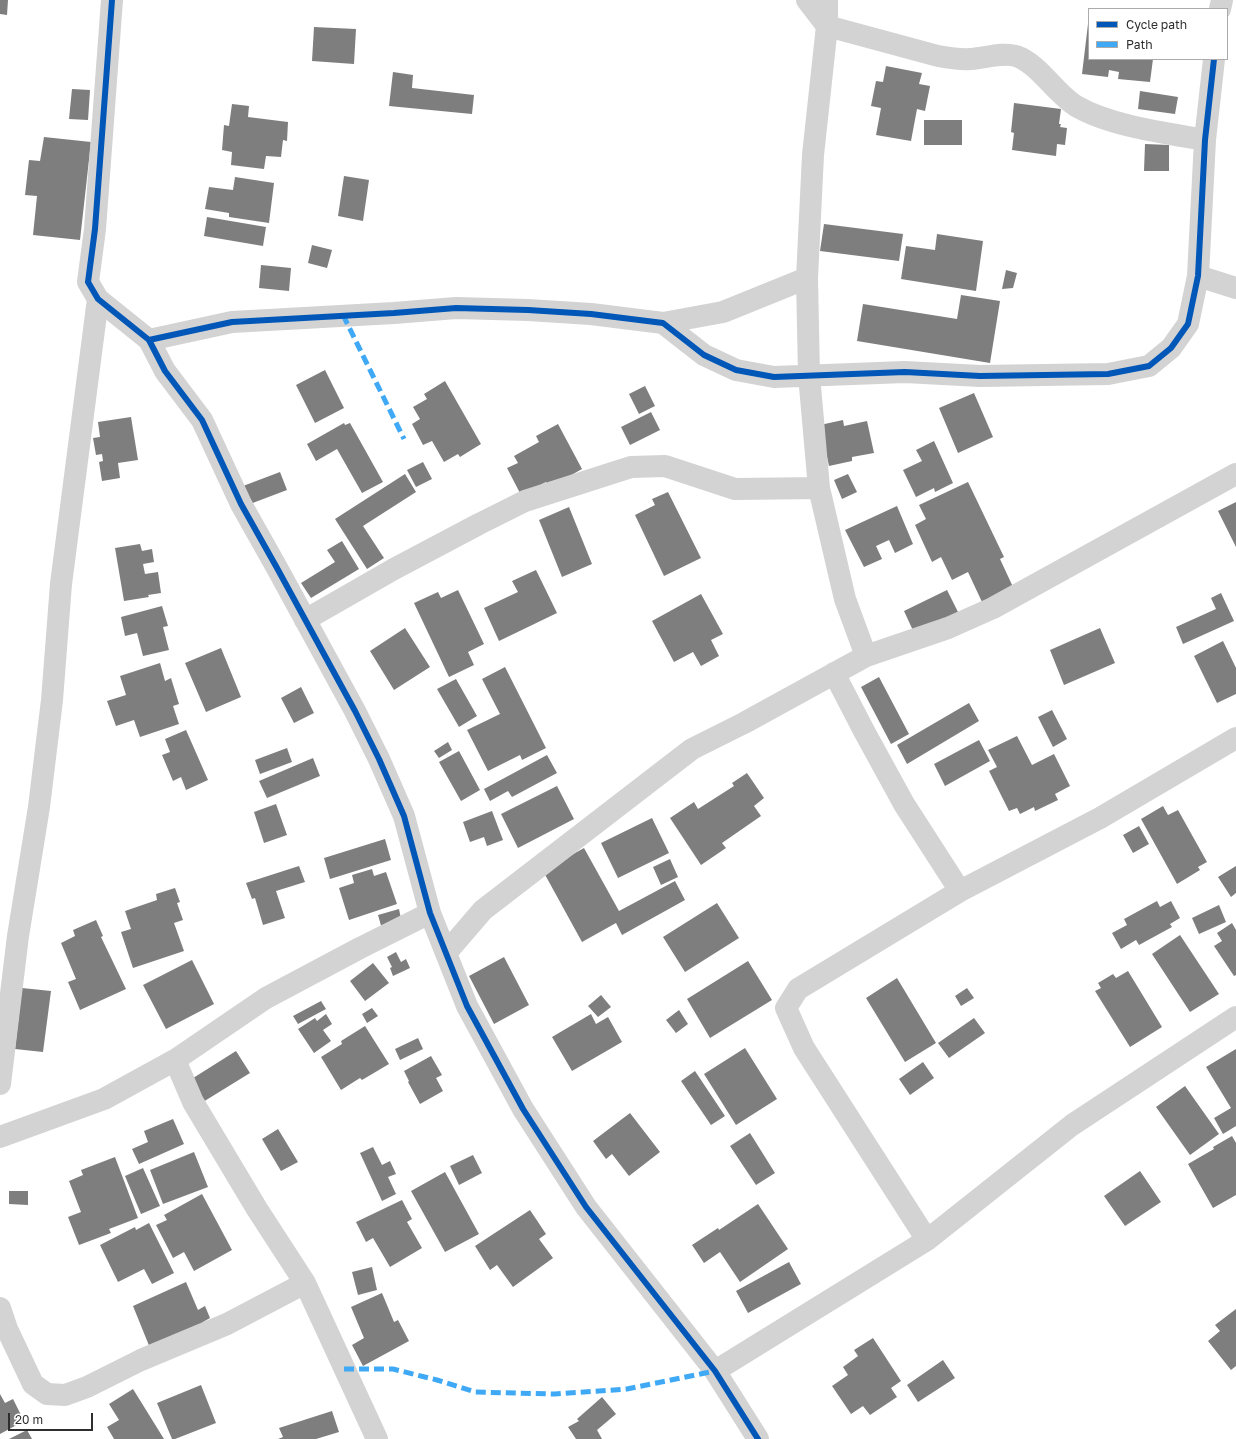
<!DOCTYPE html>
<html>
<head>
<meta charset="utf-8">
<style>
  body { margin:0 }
  #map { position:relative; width:1236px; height:1439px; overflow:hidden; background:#fff; font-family:"Golos Text",sans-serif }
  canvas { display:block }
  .legend { position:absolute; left:1088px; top:8px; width:140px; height:52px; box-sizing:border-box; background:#fff; border:1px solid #ababab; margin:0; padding:5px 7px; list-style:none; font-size:12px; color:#2e2e2e }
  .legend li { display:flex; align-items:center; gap:8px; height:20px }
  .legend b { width:20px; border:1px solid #ababab }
  .scale { position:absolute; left:8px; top:1413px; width:85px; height:18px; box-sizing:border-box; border:2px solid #2e2e2e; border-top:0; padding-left:5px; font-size:12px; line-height:14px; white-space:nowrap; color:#2e2e2e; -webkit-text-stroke:3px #fff; paint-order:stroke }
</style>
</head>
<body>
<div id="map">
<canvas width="1236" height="1439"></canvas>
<ul class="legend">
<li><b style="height:5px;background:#0057b8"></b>Cycle path</li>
<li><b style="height:5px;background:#3fa9f5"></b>Path</li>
</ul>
<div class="scale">20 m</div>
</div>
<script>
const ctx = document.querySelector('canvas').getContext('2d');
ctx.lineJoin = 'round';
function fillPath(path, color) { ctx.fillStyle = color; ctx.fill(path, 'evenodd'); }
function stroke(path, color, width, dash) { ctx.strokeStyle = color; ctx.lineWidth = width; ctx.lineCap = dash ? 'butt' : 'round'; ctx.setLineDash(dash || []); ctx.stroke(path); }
const building = new Path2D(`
  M0 0H8L7 15 0 14Z
  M1088 24 1089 59H1153L1150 82 1118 79 1119 72 1109 70 1108 77 1082 74Z
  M314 27 356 29 354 64 312 61Z
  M886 66 922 73 919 84 930 86 925 111 917 109 911 141 876 135 881 108 871 106 876 81 883 82Z
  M393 72 413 75 412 88 474 95 472 114 389 106Z
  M72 89 90 90 88 120 69 119Z
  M1140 91 1178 97 1175 114 1138 109Z
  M1014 103 1061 109 1059 124H1061L1060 127 1067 128 1065 145 1057 144 1056 156 1012 150 1014 133 1011 132Z
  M232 104 249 106 248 117 288 122 287 141 283 140 281 157 266 156 264 169 231 165 232 152 222 150 224 125 229 126Z
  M924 120H962V145H924Z
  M44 137 91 142 80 240 33 235 37 196 25 195 29 160 40 161Z
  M1145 144 1169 145V171H1144Z
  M344 176 369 180 363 221 338 216Z
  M235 177 274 183 269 223 229 217V213L205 209 209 187 233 190Z
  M207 217 266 227 263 246 204 236Z
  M824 224 903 234 899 261 820 251Z
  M937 234 983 241 976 291 901 279 906 246 935 250Z
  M312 245 332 250 327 268 308 263Z
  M261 265 291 268 289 291 259 288Z
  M1006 270 1017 273 1013 288 1002 289Z
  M961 295 1000 301 990 363 857 341 863 304 957 319Z
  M325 370 344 408 315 423 296 385Z
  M445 381 481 444 460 457 458 454 444 462 432 441 423 445 412 424 420 419 413 407 427 399 424 394Z
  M645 386 655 406 639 414 629 394Z
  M974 393 993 437 958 453 939 408Z
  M651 412 660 430 630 445 621 427Z
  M131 417 138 460 118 463 120 478 102 481 99 462 103 461 102 454 96 455 93 438 100 437 98 422Z
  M843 420 844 426 867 421 874 453 852 457V461L829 466 820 425Z
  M344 423 345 425 350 423 383 482 362 493 337 449 316 461 307 444Z
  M558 424 582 469 566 478 551 492 546 482 521 495 507 468 518 463 514 456 539 442 536 436Z
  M934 441 953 483 935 492 934 488 916 497 903 470 922 461 916 450Z
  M423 462 432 479 416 487 407 470Z
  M280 472 287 490 250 504 243 486Z
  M405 474 416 492 363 526 384 558 367 569 335 519Z
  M848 474 857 492 842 499 834 480Z
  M968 482 1004 557 1000 559 1013 587 982 602 968 572 952 580 941 557 932 562 915 525 926 519 919 505Z
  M668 492 701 558 664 576 635 515 655 505 652 499Z
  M1236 502V547L1218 511Z
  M897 506 913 544 895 553 889 540 876 546 882 559 864 567 845 530Z
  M569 507 592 564 562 577 539 520Z
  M342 541 359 569 311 598 301 583 335 562 327 550Z
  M140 544 142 551 152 549 154 562 143 564 145 574 158 572 161 593 148 595 149 597 124 601 115 548Z
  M536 570 557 613 499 641 484 608 518 592 512 581Z
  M458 590 484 644 468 652 474 665 449 677 414 603 438 592 441 598Z
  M947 590 960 616 916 637 904 611Z
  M1221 593 1234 621 1183 644 1176 627 1216 609 1211 598Z
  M701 594 723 634 711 640 719 656 701 666 693 652 674 662 652 621Z
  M162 606 168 626 163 627 169 650 143 656 137 633 125 636 121 617Z
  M405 628 430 667 394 690 370 651Z
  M1100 628 1115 663 1064 685 1050 650Z
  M1223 641 1236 668V694L1217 703 1194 656Z
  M221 648 241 697 206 712 185 663Z
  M160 663 165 681 171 678 179 704 173 706 179 724 140 737 134 720 116 726 107 701 126 695 120 676Z
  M505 667 546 748 522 760 520 755 488 771 467 730 500 714 482 679Z
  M879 677 909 734 891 744 861 687Z
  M456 679 477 716 459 727 437 689Z
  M301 687 314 713 294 723 281 698Z
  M969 703 979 721 907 764 897 745Z
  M1052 710 1067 739 1053 747 1038 717Z
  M186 730 208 780 186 790 181 777 173 781 162 755 170 752 165 739Z
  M1017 736 1032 765 1054 754 1070 786 1055 794 1058 800 1035 811 1034 807 1020 814 1017 808 1009 811 989 771 997 767 988 750Z
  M979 740 990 761 945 786 934 764Z
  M448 742 452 750 439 758 434 751Z
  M287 748 292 762 260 774 255 760Z
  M459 751 480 790 461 801 439 762Z
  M547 755 557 773 512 797 508 791 490 801 484 789Z
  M313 758 320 776 267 798 259 781Z
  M747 773 764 798 754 806 761 816 722 843 726 848 701 865 670 818 694 802 698 809 734 786 732 783Z
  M557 786 574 819 518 848 501 814Z
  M276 804 287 835 264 843 254 812Z
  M1163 806 1168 815 1178 810 1207 862 1198 867 1200 870 1177 884 1141 819Z
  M492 811 503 840 487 846 484 837 470 842 463 822Z
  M652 818 669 853 618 878 601 843Z
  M1139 826 1149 844 1133 853 1123 835Z
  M385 839 391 860 330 879 324 858Z
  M584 848 619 911 675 881 685 900 622 935 616 923 582 942 543 871Z
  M670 859 678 877 661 885 653 867Z
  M299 866 305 882 276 891 285 918 263 925 255 898 252 899 246 883Z
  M1236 866V893L1231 897 1218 877Z
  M372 869 374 876 386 872 397 904 349 920 339 888 354 883 352 875Z
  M175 888 180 902 177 903 183 920 174 923 184 951 133 968 121 932 131 929 125 911 157 900 156 894Z
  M1157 901 1160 907 1171 901 1180 918 1170 924 1172 927 1139 945 1136 940 1121 949 1112 933 1127 925 1124 919Z
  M717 903 739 938 685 972 663 937Z
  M1219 905 1226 922 1199 934 1192 918Z
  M399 909 402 924 382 929 378 915Z
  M96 920 103 936 101 937 126 989 80 1010 68 982 76 979 61 943 75 936 73 930Z
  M1232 923 1236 930V975L1234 976 1214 946 1222 941 1217 933Z
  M1180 935 1219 994 1190 1012 1152 954Z
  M396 952 401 962 406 959 410 968 393 976 390 968 392 967 387 957Z
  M504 957 529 1005 494 1024 469 976Z
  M192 960 214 1004 166 1029 143 985Z
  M748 961 772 1000 710 1038 687 999Z
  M373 963 389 983 365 1001 350 981Z
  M1128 971 1162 1027 1130 1047 1095 991 1101 988 1098 983 1113 974 1116 978Z
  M897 978 936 1043 905 1062 866 998Z
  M22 988 51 991 43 1052 15 1049Z
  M967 988 974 998 961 1006 955 996Z
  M601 995 611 1007 598 1017 588 1006Z
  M321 1001 326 1009 298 1024 293 1016Z
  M372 1008 378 1016 367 1023 362 1014Z
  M679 1010 688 1024 676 1033 666 1020Z
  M326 1014 332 1024 323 1030 331 1041 314 1053 298 1029 315 1018 317 1021Z
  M591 1014 596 1024 608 1017 622 1042 572 1071 552 1037Z
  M974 1018 985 1033 949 1058 938 1043Z
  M365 1026 389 1064 362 1080 360 1078 341 1090 321 1057 342 1044 341 1041Z
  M418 1038 423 1049 400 1060 395 1049Z
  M745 1048 777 1099 736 1125 704 1074Z
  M1236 1049V1126L1223 1134 1214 1118 1231 1108 1206 1067Z
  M236 1051 250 1073 203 1102 190 1080Z
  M431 1056 442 1075 436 1078 443 1091 420 1104 408 1082 409 1081 404 1071Z
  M923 1062 934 1078 910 1095 899 1079Z
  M695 1071 725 1116 711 1125 681 1081Z
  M1185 1086 1219 1134 1190 1155 1156 1107Z
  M630 1113 660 1152 629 1176 612 1154 606 1159 593 1141Z
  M173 1119 184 1144 139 1164 132 1149 148 1142 144 1131Z
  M278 1129 298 1162 281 1171 262 1139Z
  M750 1133 775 1173 756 1185 730 1146Z
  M1232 1136 1236 1143V1195L1213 1208 1188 1164 1214 1149 1213 1147Z
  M373 1147 382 1165 390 1161 396 1174 388 1177 396 1194 382 1201 360 1153Z
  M194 1152 208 1187 163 1204 150 1170Z
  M473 1155 482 1173 459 1185 450 1166Z
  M115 1157 138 1218 109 1229 111 1233 79 1245 68 1217 81 1212 69 1181 83 1175 81 1170Z
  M143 1168 160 1206 141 1214 125 1176Z
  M1140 1171 1161 1202 1125 1226 1104 1196Z
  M445 1172 479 1234 445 1252 411 1191Z
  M9 1191H28V1205L9 1204Z
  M202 1194 232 1250 194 1271 184 1252 173 1258 156 1225 167 1220 164 1215Z
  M402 1200 412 1219 407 1222 422 1248 390 1267 373 1238 366 1242 356 1222Z
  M758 1204 788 1249 740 1282 720 1252 704 1263 692 1245 718 1228 719 1230Z
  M530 1210 546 1234 539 1239 553 1258 513 1287 497 1265 490 1270 475 1246Z
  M149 1223 174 1273 152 1284 144 1269 118 1282 100 1245 135 1227 136 1230Z
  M789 1262 801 1284 748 1313 736 1291Z
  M372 1267 377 1290 358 1295 352 1272Z
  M186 1282 198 1310 205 1306 210 1318 203 1322 204 1325 150 1348 133 1306Z
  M382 1293 394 1322 398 1320 409 1341 363 1366 352 1345 364 1338 351 1307Z
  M1236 1309V1366L1231 1370 1208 1341 1220 1331 1215 1325Z
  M873 1338 901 1381 891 1388 897 1397 870 1415 863 1406 851 1414 832 1386 848 1375 843 1367 858 1356 854 1350Z
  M943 1360 955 1378 918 1402 907 1385Z
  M201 1385 216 1423 175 1439H172L157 1403Z
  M133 1389 164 1439H114L107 1427 119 1420 109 1404Z
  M0 1394 5 1403 13 1399 24 1421 0 1434Z
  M602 1397 616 1414 597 1430 602 1439H576L568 1427 579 1421 577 1419Z
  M332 1411 339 1432 316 1439H278L283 1437 279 1428Z
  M27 1430 32 1439H9Z`);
const minor = new Path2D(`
  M112 0 95 229 88 282 98 299 149 340 165 371 202 420 241 504 277 568 355 711 379 759 404 816 430 913 467 1006 523 1109 586 1207 715 1371 758 1439
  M807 0 827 26 938 56C949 58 960 60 971 59 986 58 1002 52 1016 56 1038 63 1056 94 1076 106 1110 126 1166 133 1205 140
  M827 0V26L813 155 807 278 809 375 819 488 845 599 866 656
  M1220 9 1222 0
  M1198 276 1236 288
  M663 323 723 312 807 278
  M149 340 232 322 394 313 456 308 528 310 591 314 663 323 704 355 736 370 774 377 905 372 980 376 1108 374 1149 366 1171 348 1188 324 1198 276 1205 140 1214 59
  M305 620 394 569 479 524 525 501 631 467 665 466 735 489 819 488
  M834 673 864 731 904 804 960 891
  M446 953 483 910 692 749 744 723 866 656 948 628 993 608 1236 474
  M175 1060 193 1102 257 1209 305 1283 377 1439
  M0 1084 18 936 39 807 52 700 61 584 98 299
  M0 1137 104 1099 175 1060 266 998 360 948 430 913
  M927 1240 804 1048 786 1008 798 989 960 891 1100 818 1236 738
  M0 1308 7 1329
  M0 1329H7L33 1384 47 1394 65 1395 87 1387 141 1360 227 1324 305 1283
  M715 1371 927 1240 1072 1125 1236 1017`);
const quiet = new Path2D(`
  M343 315 404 439
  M344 1369H393L437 1380 475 1392 555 1394 627 1389 715 1371`);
const cycleway = new Path2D(`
  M112 0 95 229 88 282 98 299 149 340 165 371 202 420 241 504 277 568 355 711 379 759 404 816 430 913 467 1006 523 1109 586 1207 715 1371 758 1439
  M149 340 232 322 394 313 456 308 528 310 591 314 663 323 704 355 736 370 774 377 905 372 980 376 1108 374 1149 366 1171 348 1188 324 1198 276 1205 140 1214 59`);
fillPath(building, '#7e7e7e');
stroke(minor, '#d3d3d3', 22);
stroke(quiet, '#3fa9f5', 5, [10, 5]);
stroke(cycleway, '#0057b8', 6);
</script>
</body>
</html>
